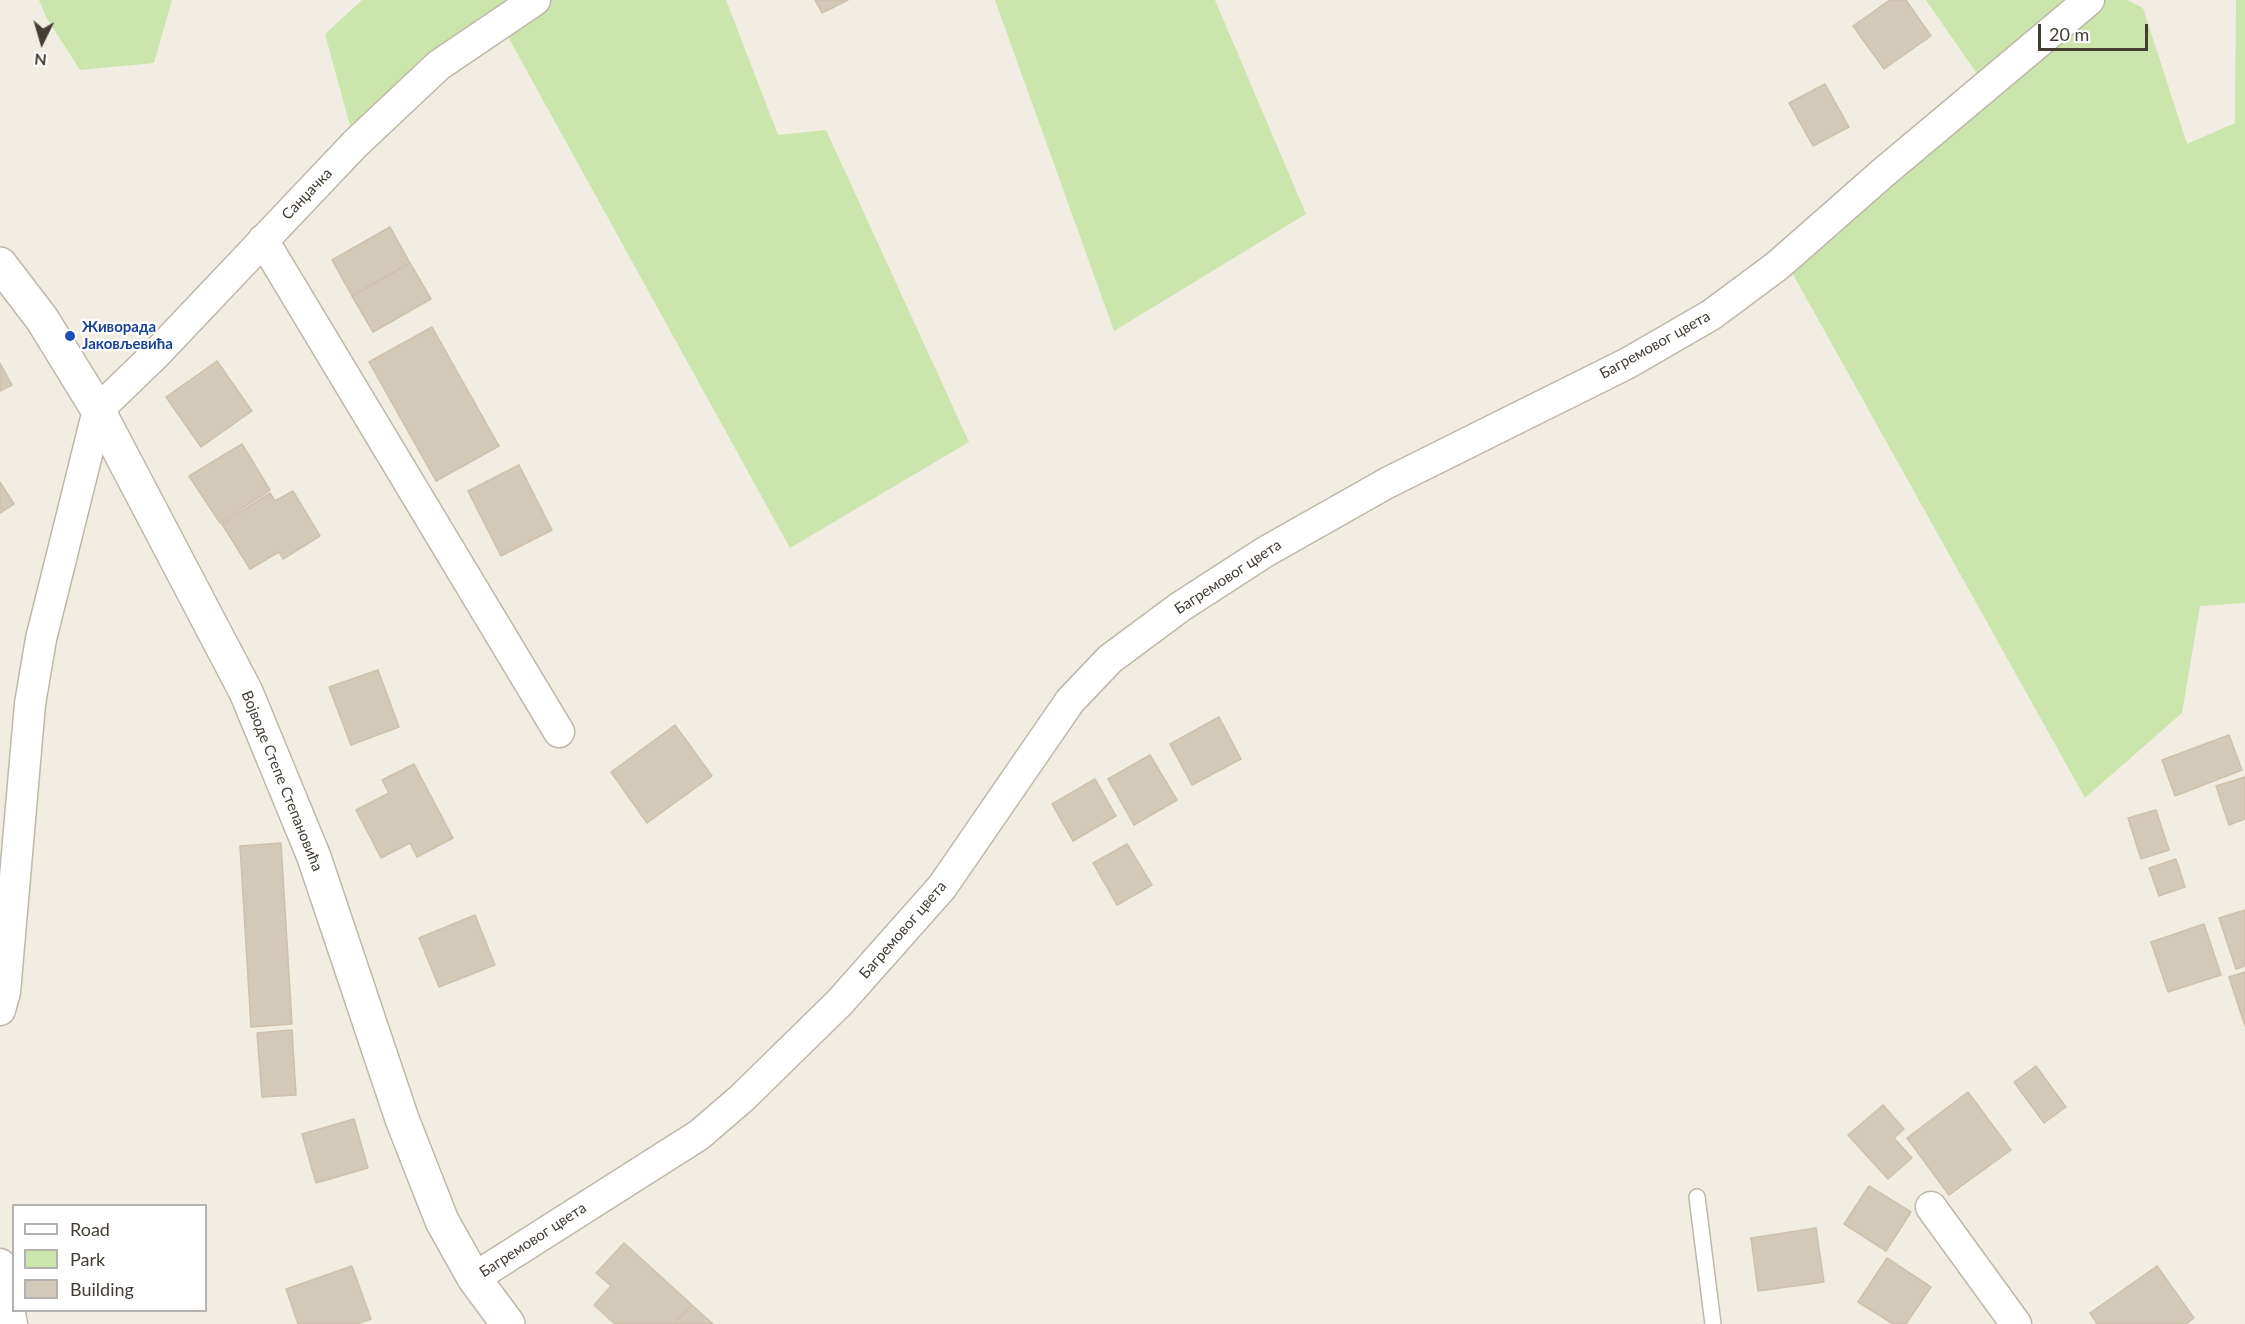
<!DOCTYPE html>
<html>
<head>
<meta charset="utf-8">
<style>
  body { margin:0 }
  #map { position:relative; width:2245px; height:1324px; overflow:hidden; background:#f1ede3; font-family:Lato,sans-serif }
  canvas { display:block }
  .legend { position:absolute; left:12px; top:1204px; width:195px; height:108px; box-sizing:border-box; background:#fff; border:2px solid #b4b1ae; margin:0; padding:8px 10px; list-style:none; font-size:18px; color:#433d34 }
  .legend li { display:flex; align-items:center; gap:12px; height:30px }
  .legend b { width:30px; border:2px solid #b4b1ae }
  .north { position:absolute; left:12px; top:12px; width:60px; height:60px; -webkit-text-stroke:4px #fff; paint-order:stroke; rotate:185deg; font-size:16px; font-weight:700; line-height:24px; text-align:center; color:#433d34 }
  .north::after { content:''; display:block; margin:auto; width:21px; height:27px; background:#433d34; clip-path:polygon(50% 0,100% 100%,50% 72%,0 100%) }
  .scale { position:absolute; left:2038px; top:24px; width:110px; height:27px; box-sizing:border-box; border:3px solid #433d34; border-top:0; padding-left:8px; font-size:18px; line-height:21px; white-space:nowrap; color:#433d34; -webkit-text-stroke:4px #fff; paint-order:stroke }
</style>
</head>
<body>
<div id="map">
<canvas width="2245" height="1324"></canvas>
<ul class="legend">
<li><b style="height:8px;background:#fff"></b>Road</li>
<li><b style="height:16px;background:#cbe5ac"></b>Park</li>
<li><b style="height:16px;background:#d3c9b9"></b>Building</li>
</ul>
<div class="north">N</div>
<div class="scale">20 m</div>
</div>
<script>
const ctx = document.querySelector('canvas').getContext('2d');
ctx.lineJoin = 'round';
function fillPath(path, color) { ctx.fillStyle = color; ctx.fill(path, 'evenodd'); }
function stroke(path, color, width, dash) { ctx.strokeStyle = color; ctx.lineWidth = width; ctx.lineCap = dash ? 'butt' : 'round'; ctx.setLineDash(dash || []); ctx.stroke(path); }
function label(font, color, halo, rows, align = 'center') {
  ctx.font = font + ' Lato,sans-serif'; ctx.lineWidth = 4.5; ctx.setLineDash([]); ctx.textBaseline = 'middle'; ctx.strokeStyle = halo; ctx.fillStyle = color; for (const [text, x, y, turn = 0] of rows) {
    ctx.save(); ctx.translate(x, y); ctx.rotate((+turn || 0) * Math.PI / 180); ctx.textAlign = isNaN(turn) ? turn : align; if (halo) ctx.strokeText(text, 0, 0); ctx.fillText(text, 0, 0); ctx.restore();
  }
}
const green = new Path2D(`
  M39 0H172L154 63 80 70 46 17Z
  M362 0H726L778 135 826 130 969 442 790 548 501 24 355 144 325 34Z
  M995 0H1215L1306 214 1114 331Z
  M1926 0H2127L2143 8 2187 144 2235 123 2236 0H2245V603L2200 606 2182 713 2085 798 1785 260 1980 78Z`);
const building = new Path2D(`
  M815 0H848L822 13Z
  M1890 0H1906L1931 36 1884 69 1853 26Z
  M1825 84 1849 127 1813 146 1789 103Z
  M390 227 410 263 352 296 332 260Z
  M410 263 431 299 373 332 352 296Z
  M432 327 499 446 436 481 369 362Z
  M217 361 252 411 201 447 166 397Z
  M0 363 12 385 0 391Z
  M242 444 270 490 220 523 189 476Z
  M519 465 552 530 501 556 468 491Z
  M0 482 14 504 0 513Z
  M293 491 320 536 283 559 279 552 250 569 222 524 270 493 275 501Z
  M378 670 399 727 351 745 329 687Z
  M1219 717 1241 759 1192 785 1170 744Z
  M675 725 712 776 647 823 611 772Z
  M2229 735 2242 770 2175 796 2162 760Z
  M1150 755 1177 800 1134 825 1108 779Z
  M414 764 453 838 417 857 410 843 381 858 356 810 389 793 382 780Z
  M2245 777V819L2229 825 2216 786Z
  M1095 779 1116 816 1073 841 1052 804Z
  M2156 810 2169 850 2141 859 2128 818Z
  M281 843 292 1024 251 1027 240 846Z
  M1127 844 1152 885 1117 905 1093 863Z
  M2176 859 2185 887 2159 896 2149 868Z
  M2245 910V966L2236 969 2219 918Z
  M475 915 495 965 439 987 419 938Z
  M2204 924 2221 975 2168 992 2151 942Z
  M2245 972V1026L2229 977Z
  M292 1030 296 1095 262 1097 257 1033Z
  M2036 1066 2066 1107 2044 1123 2014 1082Z
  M1968 1092 2011 1150 1949 1195 1907 1138Z
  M1883 1105 1904 1129 1894 1138 1912 1158 1888 1179 1848 1135Z
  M354 1119 368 1168 316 1183 302 1134Z
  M1869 1186 1911 1212 1886 1251 1844 1224Z
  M1816 1228 1824 1282 1758 1291 1751 1238Z
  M624 1243 692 1305 674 1324H615L594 1305 611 1286 596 1273Z
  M1887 1258 1931 1287 1906 1324H1893L1858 1302Z
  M352 1266 371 1319 357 1324H298L286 1289Z
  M2157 1266 2194 1318 2186 1324H2097L2090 1313Z
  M692 1305 713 1324H674Z`);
const service = new Path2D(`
  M1697 1197 1713 1324`);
const minor = new Path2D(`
  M263 240 559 732
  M0 1010 5 992 30 704 41 639 98 410 156 354 355 144 439 65 535 0
  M1931 1207 2016 1324
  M0 1264 12 1324
  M474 1278 699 1135 742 1098 840 1002 942 887 1070 701 1110 659 1180 607 1265 552 1387 483 1628 363 1711 315 1777 266 1884 172 2089 0`);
const tertiary = new Path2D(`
  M0 264 42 319 98 410 246 692 314 857 402 1119 442 1221 474 1278 508 1324`);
const markers = [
  [70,336,6,"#1a4fb4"]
];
const streetNames = [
  ["Санџачка",307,194,-46],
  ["Багремовог цвета",1655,345,-29],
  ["Багремовог цвета",1228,577,-33],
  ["Војводе Степе Степановића",282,781,68],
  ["Багремовог цвета",903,930,-49],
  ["Багремовог цвета",533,1240,-33]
];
const transitNames = [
  ["Живорада",82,327],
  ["Јаковљевића",82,344]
];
fillPath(green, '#cbe5ac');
fillPath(building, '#d3c9b9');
stroke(building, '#cdc1ac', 1.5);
stroke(service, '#bfb8a9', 18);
stroke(minor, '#bfb8a9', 33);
stroke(tertiary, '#bfb8a9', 36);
stroke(service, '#fff', 15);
stroke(minor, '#fff', 30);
stroke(tertiary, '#fff', 33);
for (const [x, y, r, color] of markers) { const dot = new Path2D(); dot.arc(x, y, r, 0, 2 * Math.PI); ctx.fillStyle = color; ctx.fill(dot); stroke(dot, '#fff', 2); }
label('15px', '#433d34', '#fff', streetNames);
label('bold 15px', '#164399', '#fff', transitNames, 'left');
</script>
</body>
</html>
